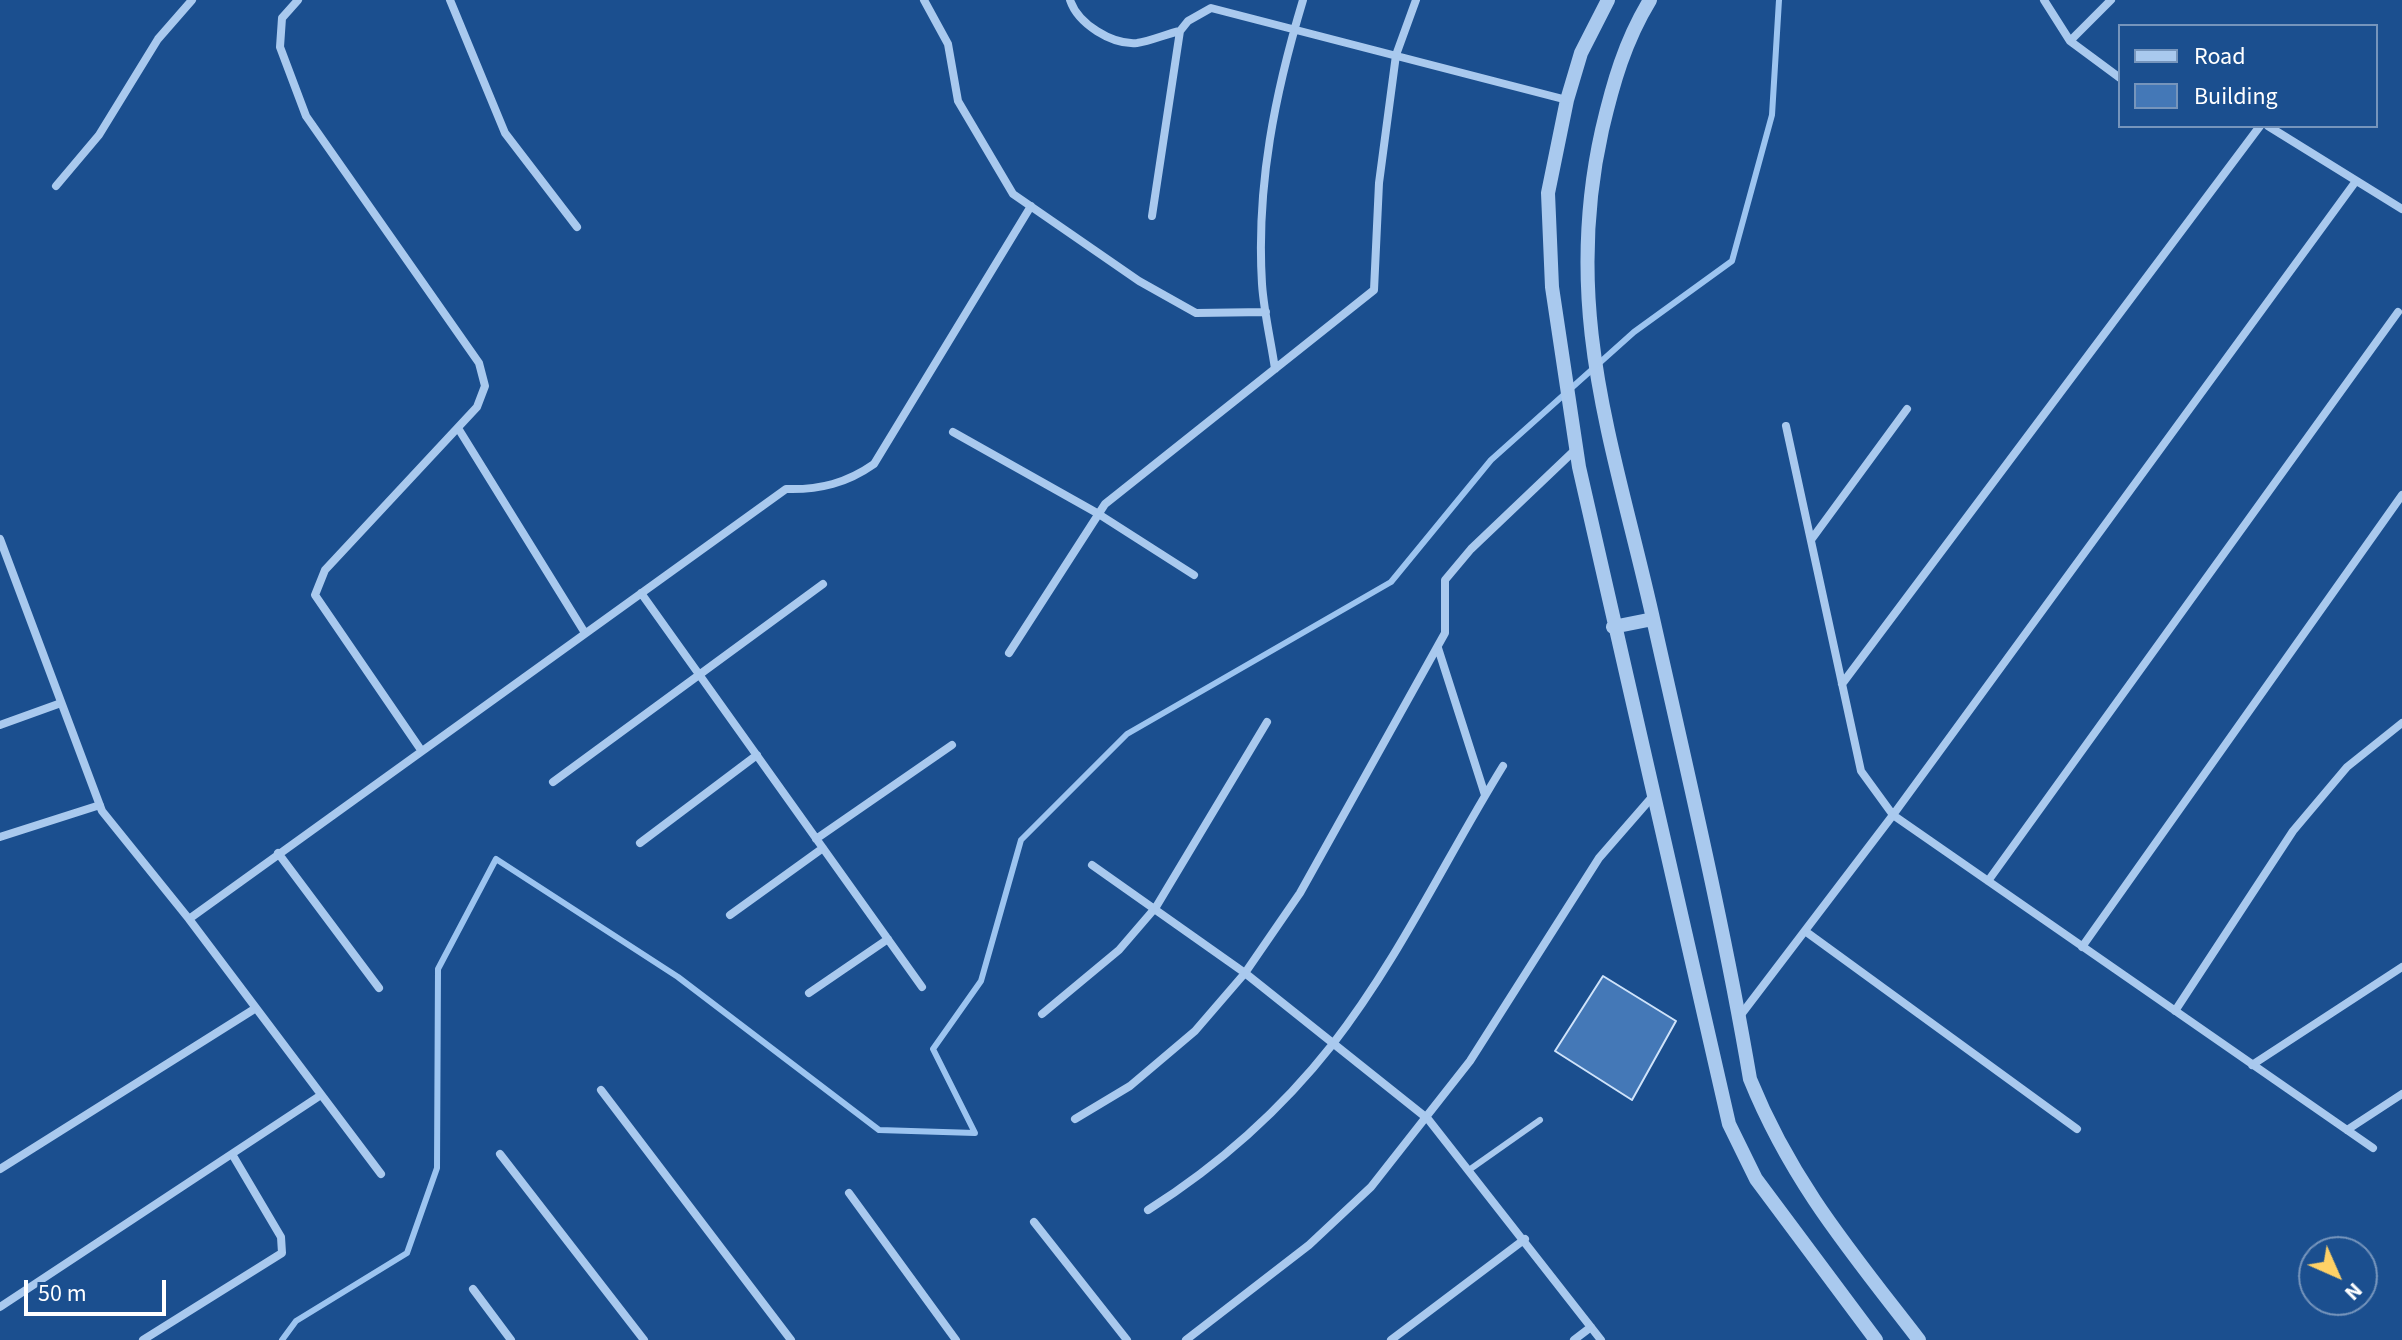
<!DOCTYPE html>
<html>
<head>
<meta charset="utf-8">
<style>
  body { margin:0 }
  #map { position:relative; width:2402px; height:1340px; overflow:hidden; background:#1b4f8f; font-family:"Source Sans 3",sans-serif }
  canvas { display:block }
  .legend { position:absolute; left:2118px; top:24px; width:260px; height:104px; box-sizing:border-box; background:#1b4f8f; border:2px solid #7695bc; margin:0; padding:10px 14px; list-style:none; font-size:24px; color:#fff }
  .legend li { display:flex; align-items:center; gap:16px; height:40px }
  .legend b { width:40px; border:2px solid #7695bc }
  .north { position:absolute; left:2298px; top:1236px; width:80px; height:80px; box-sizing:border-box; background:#1b4f8f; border:2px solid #7695bc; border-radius:50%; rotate:135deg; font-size:22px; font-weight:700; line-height:32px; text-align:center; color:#fff }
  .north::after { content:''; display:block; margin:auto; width:28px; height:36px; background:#ffd166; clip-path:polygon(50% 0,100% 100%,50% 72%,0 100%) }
  .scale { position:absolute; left:24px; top:1280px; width:142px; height:36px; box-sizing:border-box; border:4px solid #fff; border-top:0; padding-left:10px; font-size:24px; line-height:28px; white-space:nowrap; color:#fff; -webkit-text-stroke:6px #1b4f8f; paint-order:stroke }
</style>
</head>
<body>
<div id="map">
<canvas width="2402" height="1340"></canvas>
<ul class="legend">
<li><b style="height:10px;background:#a9c9ee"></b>Road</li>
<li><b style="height:22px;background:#4478b7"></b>Building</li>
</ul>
<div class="north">N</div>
<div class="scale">50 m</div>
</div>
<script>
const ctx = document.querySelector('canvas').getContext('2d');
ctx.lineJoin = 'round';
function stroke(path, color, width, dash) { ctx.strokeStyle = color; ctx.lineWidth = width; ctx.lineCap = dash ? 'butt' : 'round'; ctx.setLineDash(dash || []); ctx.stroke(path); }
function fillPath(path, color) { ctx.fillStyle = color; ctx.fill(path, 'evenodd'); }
const stream = new Path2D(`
  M282 1340 296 1321 407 1253 437 1168 438 969 496 859 678 977 879 1130 975 1133 933 1049 981 981 1021 840 1127 734 1391 582 1491 460 1634 332 1732 261 1772 115 1779 0`);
const building = new Path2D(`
  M1603 976 1676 1021 1632 1100 1555 1051Z`);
const service = new Path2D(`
  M1469 1170 1540 1120`);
const minor = new Path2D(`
  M298 0 282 18 280 47 306 116 479 363 485 386 477 407 325 570 315 595 421 750
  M450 0 505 133 577 227
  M924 0 948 44 958 101 1013 194 1139 281 1196 313 1266 312
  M1070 0C1078 24 1112 45 1137 43 1151 41 1166 34 1180 31
  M2044 0 2070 41 2120 78
  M2070 41 2111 0
  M2268 126 2402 209
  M56 186 99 135 158 39 192 0
  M1152 216 1180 31 1188 21 1211 8 1567 100
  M1275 369C1271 341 1264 313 1262 284 1256 186 1275 93 1303 0
  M1786 426 1861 771 1893 815 2356 181
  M458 428 585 633
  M953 432 1097 513 1194 575
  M0 539 102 811 189 919 381 1174
  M1811 540 1907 409
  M641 593 922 987
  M1438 648 1485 795
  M1009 653 1105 504 1374 290 1379 183 1396 55 1416 0
  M1842 684 2260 126
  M0 725 61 703
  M553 782 823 584
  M0 837 100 805
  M816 839 952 745
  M640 843 757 755
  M278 853 379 988
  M1092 865 1245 973 1428 1119 1601 1340
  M1988 881 2398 312
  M730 915 823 848
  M189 919 786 489C820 490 847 483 874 464L1031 206
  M1805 931 2077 1129
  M2082 947 2402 495
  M809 993 888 939
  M2175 1011 2293 831 2347 767 2402 723
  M1042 1014 1119 950 1156 907 1267 722
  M1740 1016 1893 815 2373 1148
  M2252 1065 2402 967
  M601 1090 791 1340
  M1075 1119 1130 1086 1195 1031 1245 973 1300 893 1445 633V580L1471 549 1576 449
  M2347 1130 2402 1094
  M500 1154 644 1340
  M0 1169 256 1008
  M849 1193 956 1340
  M1148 1210C1219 1165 1280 1111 1332 1045 1399 959 1446 858 1503 766
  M1034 1222 1127 1340
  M473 1289 511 1340
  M0 1307 321 1095
  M143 1340 282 1253 281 1237 232 1154
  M1186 1340 1309 1245 1371 1187 1470 1061 1599 858 1653 796
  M1391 1340 1525 1239
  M1574 1340 1591 1327`);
const tertiary = new Path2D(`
  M1608 0 1581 53 1567 100 1548 193 1552 287 1579 467 1729 1124 1756 1179 1876 1340
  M1650 0C1625 41 1613 83 1602 130 1561 313 1615 448 1654 623 1688 775 1724 926 1750 1079 1792 1183 1852 1253 1919 1340
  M1613 627 1653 619`);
stroke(stream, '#9cc4f0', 6);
fillPath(building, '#4478b7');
stroke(building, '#cfe3fa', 2);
stroke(service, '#a9c9ee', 6);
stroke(minor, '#a9c9ee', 8);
stroke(tertiary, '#a9c9ee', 14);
</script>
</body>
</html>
